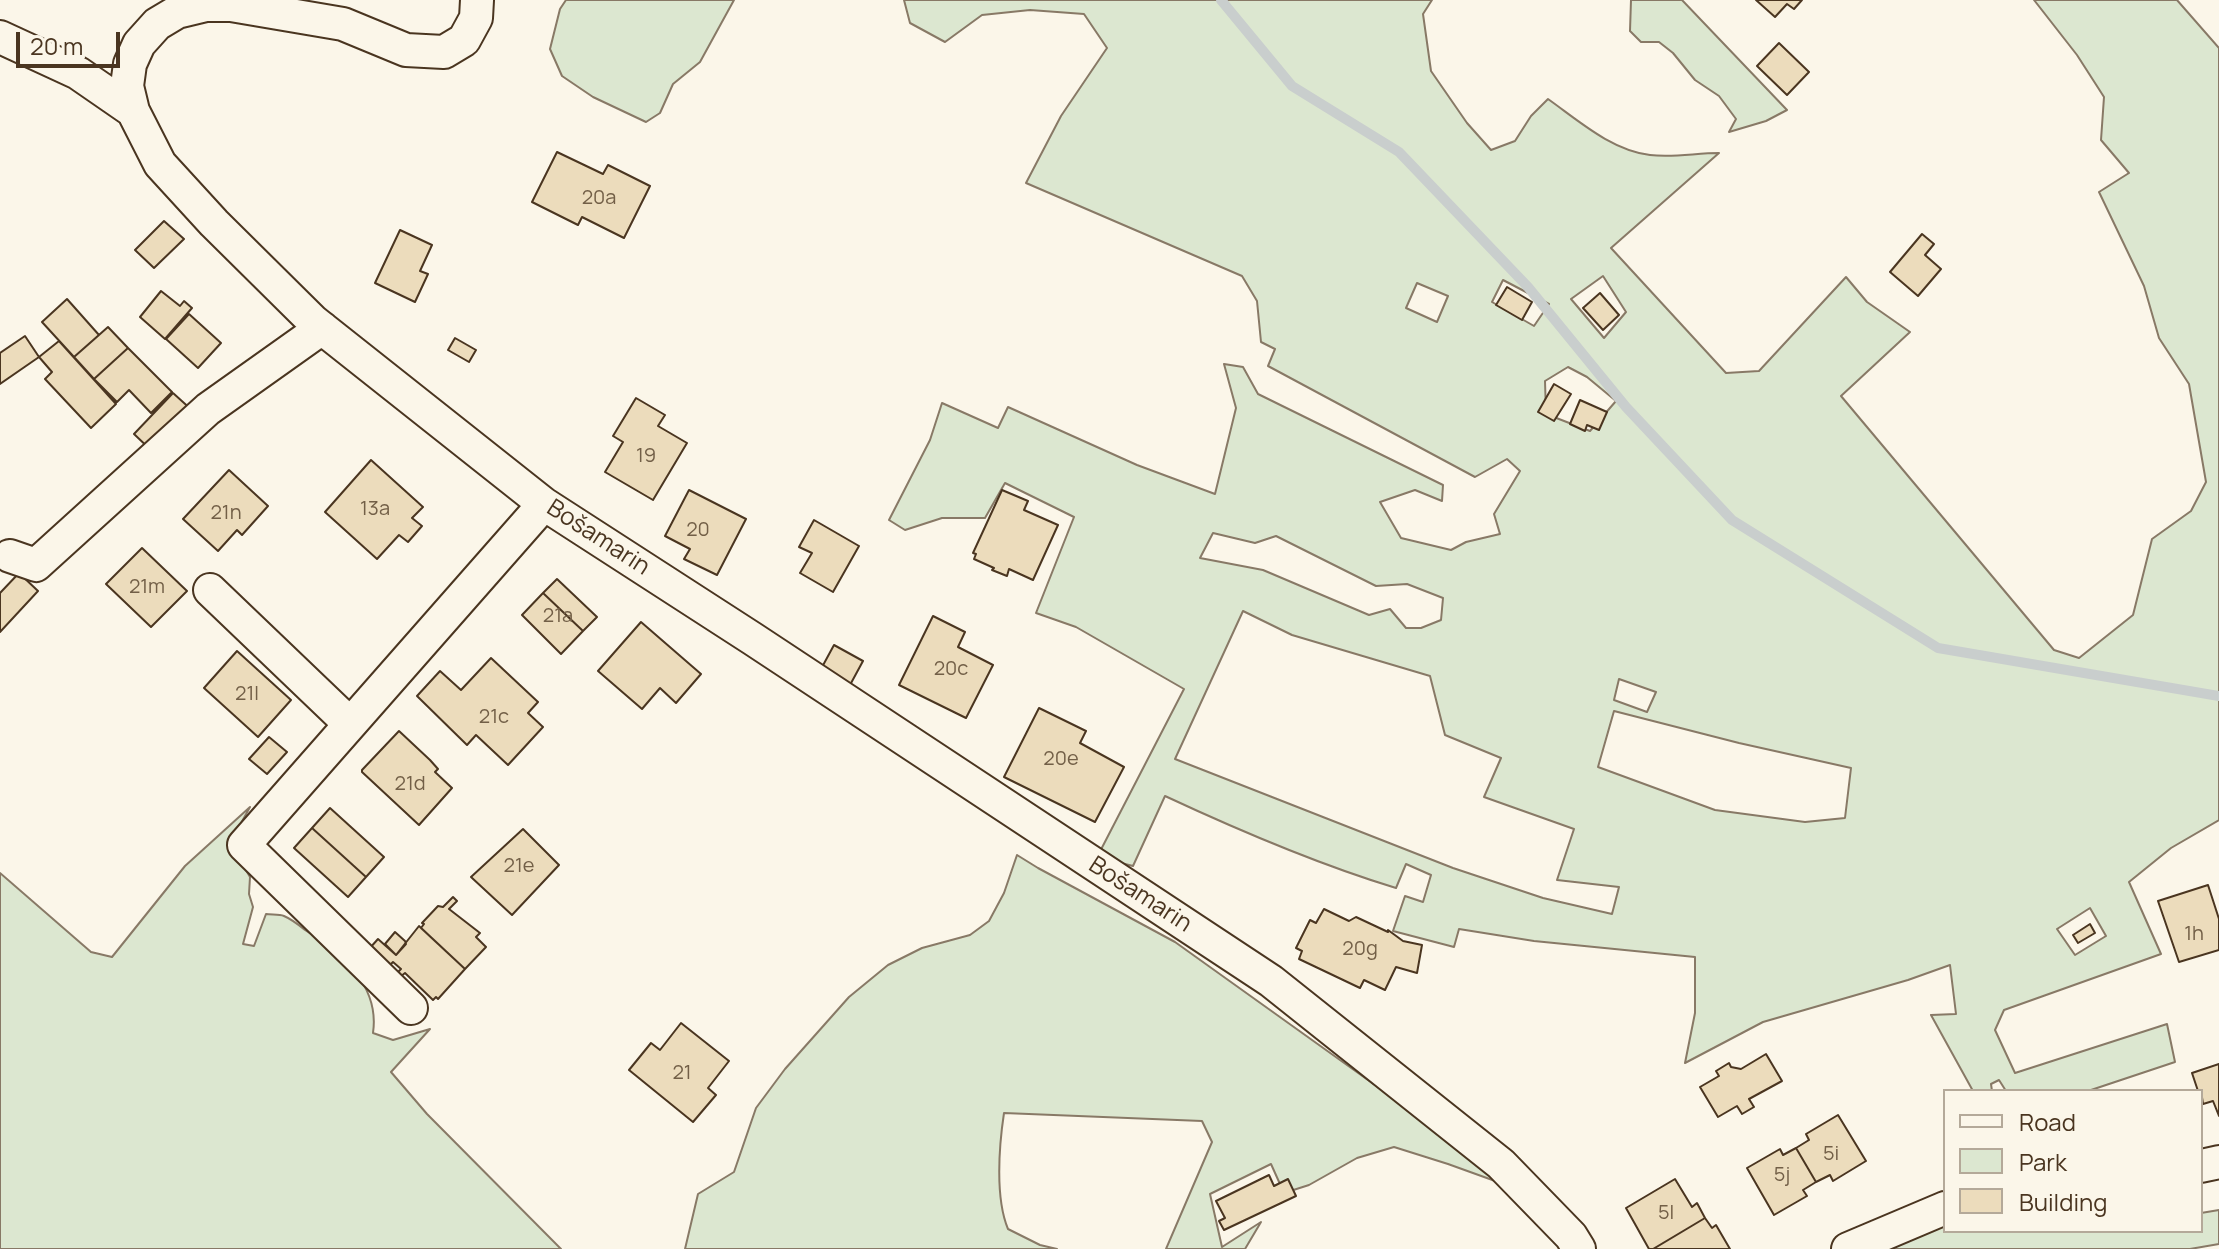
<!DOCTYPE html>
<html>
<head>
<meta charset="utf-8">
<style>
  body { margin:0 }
  #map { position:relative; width:2219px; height:1249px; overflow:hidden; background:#fbf6e9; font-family:Manrope,sans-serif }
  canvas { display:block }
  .legend { position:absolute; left:1943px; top:1089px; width:260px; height:144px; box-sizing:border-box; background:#fbf6e9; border:2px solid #b4a999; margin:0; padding:10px 14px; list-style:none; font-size:24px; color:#4a3520 }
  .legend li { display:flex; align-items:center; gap:16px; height:40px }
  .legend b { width:40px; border:2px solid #b4a999 }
  .scale { position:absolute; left:16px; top:32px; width:104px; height:36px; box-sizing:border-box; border:4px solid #4a3520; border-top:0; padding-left:10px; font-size:24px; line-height:28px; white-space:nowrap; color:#4a3520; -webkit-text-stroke:6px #fbf6e9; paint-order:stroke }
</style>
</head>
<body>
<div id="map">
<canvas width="2219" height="1249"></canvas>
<ul class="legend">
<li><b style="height:10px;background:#fbf6e9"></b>Road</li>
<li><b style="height:22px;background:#dce7d0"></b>Park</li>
<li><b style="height:22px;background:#ecdcbc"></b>Building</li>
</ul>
<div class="scale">20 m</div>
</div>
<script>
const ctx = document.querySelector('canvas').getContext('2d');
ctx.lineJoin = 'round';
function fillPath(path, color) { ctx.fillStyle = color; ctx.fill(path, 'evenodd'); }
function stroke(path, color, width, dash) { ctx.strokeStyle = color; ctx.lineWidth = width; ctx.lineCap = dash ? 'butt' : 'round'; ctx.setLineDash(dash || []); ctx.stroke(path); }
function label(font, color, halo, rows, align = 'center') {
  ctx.font = font + ' Manrope,sans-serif'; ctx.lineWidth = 6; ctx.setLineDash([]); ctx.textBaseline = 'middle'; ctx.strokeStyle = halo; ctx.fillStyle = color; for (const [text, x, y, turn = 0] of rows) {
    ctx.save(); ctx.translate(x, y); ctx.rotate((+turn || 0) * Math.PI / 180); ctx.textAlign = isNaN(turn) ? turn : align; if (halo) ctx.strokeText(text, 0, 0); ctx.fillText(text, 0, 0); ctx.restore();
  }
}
const green = new Path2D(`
  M566 0H734L700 62 673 84 660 113 646 122 593 97 562 76 550 49 560 9Z
  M904 0H1432L1423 14 1431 71 1467 123 1491 150 1515 141 1531 116 1548 99C1579 121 1611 150 1650 155 1673 158 1696 153 1719 153L1611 248 1726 373 1759 371 1846 277 1867 302 1910 332 1841 396 2054 650 2079 658 2133 615 2152 539 2191 511 2206 482 2189 384 2159 338 2144 286 2099 192 2129 173 2101 140 2104 97 2077 55 2034 0H2177L2219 48V820L2171 848 2129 882 2161 954 2004 1010 1995 1030 2015 1073 2167 1024 2175 1062 2088 1091H2006L1999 1080 1991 1084 1992 1091H1973L1931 1015 1956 1014 1950 965 1908 980 1763 1022 1685 1063 1695 1013V957L1534 941 1459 929 1454 947 1393 931 1405 896 1423 902 1431 875 1406 864 1396 888C1317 864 1240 831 1165 796L1133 866 1121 863 1093 865 1184 689 1076 627 1036 613 1074 517 1005 483 985 518H942L905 530 889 520 930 440 942 403 998 428 1008 407 1137 465 1215 494 1236 408 1224 364 1243 367 1258 394 1443 485 1442 501 1415 490 1380 502 1401 538 1451 550 1466 542 1500 534 1494 514 1520 471 1507 459 1475 477 1268 366 1275 349 1261 342 1257 301 1242 276 1026 183 1061 116 1107 48 1084 14 1030 10 982 15 945 42 910 23ZM1603 276 1626 312 1604 338 1571 299ZM1503 280 1549 304 1534 326 1492 302ZM1417 283 1448 296 1437 322 1406 308ZM1568 367 1587 377 1616 401 1590 431 1546 414 1545 381ZM1213 533 1255 543 1276 536 1376 586 1407 584 1443 598 1441 620 1421 628H1406L1390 609 1369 615 1263 570 1200 558ZM1243 611 1292 635 1430 676 1445 735 1501 758 1484 797 1574 829 1557 880 1619 887 1612 914 1543 898 1453 868 1175 759ZM1619 679 1656 692 1647 712 1614 700ZM1614 711 1739 743 1851 768 1845 818 1805 822 1715 810 1598 767ZM2090 908 2106 936 2075 955 2057 929Z
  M1631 0H1682L1787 110 1766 121 1729 132 1736 119 1719 96 1695 80 1673 53 1659 42H1641L1630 31Z
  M250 807 230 843 250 877 249 894 253 907 243 944 254 946 266 914C271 915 279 914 284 916 291 919 299 925 305 930 342 953 380 986 373 1033L393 1040 430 1029 391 1072 427 1114 561 1249H0V873L91 952 112 957 185 866Z
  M1017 855 1038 868 1175 942 1477 1158 1509 1186 1448 1164 1394 1147 1357 1158 1309 1185 1284 1193 1271 1164 1210 1194 1222 1247 1261 1222 1245 1249H1166L1212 1142 1202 1121 1004 1113C999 1146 995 1198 1008 1229L1040 1245 1057 1249H685L698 1194 734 1172 756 1108 785 1069 849 997 888 965 922 948 970 935 989 921 1004 893Z
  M2219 1210V1244L2190 1249H1886L1945 1220V1231H2201V1213Z`);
const stream = new Path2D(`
  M1221 0 1292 86 1399 152 1528 287 1626 407 1732 520 1938 648 2219 696`);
const building = new Path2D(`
  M1756 0H1802L1794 9 1787 4 1775 17Z
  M1779 43 1809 72 1787 95 1757 66Z
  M557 152 603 174 608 165 650 186 624 238 582 217 578 225 532 202Z
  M164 221 184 239 154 268 135 250Z
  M400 230 432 245 420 271 428 274 415 302 375 283Z
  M1922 234 1934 244 1925 255 1941 269 1918 296 1890 272Z
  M1507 287 1532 302 1522 320 1496 305Z
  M161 291 180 306 184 301 192 308 165 339 140 317Z
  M1600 293 1619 315 1603 330 1583 308Z
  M67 299 99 335 74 357 42 322Z
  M189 314 221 343 198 368 166 339Z
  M108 327 128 348 94 379 74 357Z
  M25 336 39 357 0 384V353Z
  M455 338 476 350 469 362 448 350Z
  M59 341 116 404 91 428 45 379 52 372 39 357Z
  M128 348 172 392 151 413 129 390 117 402 94 379Z
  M1554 384 1571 394 1554 421 1538 412Z
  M173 393 194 412 155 454 134 434Z
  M636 398 665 415 658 426 687 443 653 500 605 472 623 442 613 436Z
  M1580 400 1607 412 1599 430 1587 425 1585 431 1570 424Z
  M371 460 423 507 412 518 422 526 408 542 399 535 377 559 325 512Z
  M229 470 268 506 242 535 237 530 218 551 183 519Z
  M689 490 746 519 717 575 684 559 690 549 665 536Z
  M1002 490 1028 501 1024 510 1058 525 1033 580 1009 569 1007 576 992 570 994 568 974 559 976 554 973 553Z
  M814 520 859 546 833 592 800 573 812 553 799 547Z
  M142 548 187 591 151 627 106 584Z
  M19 573 38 591 0 632V593Z
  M557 579 597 617 583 631 543 593Z
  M543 593 583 631 561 654 522 615Z
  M933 616 965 632 958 647 993 665 966 718 899 685Z
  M641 622 701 674 676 703 660 688 642 709 598 671Z
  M834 645 863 661 850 685 821 669Z
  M237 651 291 700 258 737 204 688Z
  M491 658 538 702 528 713 543 727 508 765 476 735 467 745 417 696 440 671 461 690Z
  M1039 708 1086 731 1080 743 1124 767 1095 822 1004 777Z
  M399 731 430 760 438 769 435 772 452 788 419 825 362 772V770Z
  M269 737 287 752 267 774 249 759Z
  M330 808 384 857 366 877 312 828Z
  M312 828 366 877 348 897 294 848Z
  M523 829 559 865 512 915 471 877Z
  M2208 885 2219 919V950L2179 962 2158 901Z
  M453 897 457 901 449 909 480 933 476 937 486 947 465 969 421 928 424 924 422 923 438 906 443 907Z
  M1324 909 1349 921 1356 917 1388 932V930L1403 941 1422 945 1417 973 1396 967 1385 990 1364 980 1360 988 1299 959 1302 951 1296 948 1310 920 1316 923Z
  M2090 924 2095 933 2078 943 2073 935Z
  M419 926 465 969 438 999 436 997 433 1000 405 973 400 977 396 974 401 969 393 962 388 967 369 949 378 939 396 955Z
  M395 932 405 941 406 944 396 955 385 944Z
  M681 1023 729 1061 708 1088 716 1095 693 1122 629 1070 651 1043 660 1050Z
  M1766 1054 1782 1081 1749 1099 1754 1107 1742 1114 1737 1106 1718 1117 1700 1087 1719 1076 1716 1071 1729 1063 1731 1067 1741 1069Z
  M2219 1064V1116L2213 1101 2203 1104 2201 1091H2198L2192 1073Z
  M1838 1115 1866 1161 1833 1181 1830 1175 1816 1182 1796 1148 1809 1140 1806 1134Z
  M1796 1148 1816 1182 1803 1190 1807 1196 1774 1215 1747 1168 1780 1149 1783 1155Z
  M1269 1175 1274 1186 1288 1179 1296 1196 1224 1230 1219 1221 1225 1218 1216 1201Z
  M1675 1179 1692 1207 1697 1203 1705 1218 1653 1249H1649L1626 1208Z
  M1705 1218 1712 1228 1716 1225 1730 1249H1653Z`);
const minor = new Path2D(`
  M477 0 476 18 464 40 444 52 406 50 343 24 231 5H206L177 12 157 24 139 44 130 64 127 86 133 111 160 164 214 223 313 321 544 504 753 639 1271 981 1501 1164 1571 1236 1579 1249
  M0 37 78 73 133 111
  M10 556 36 565 208 409 322 328
  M210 590 350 724
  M411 1008 244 845 544 504
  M2201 1166 2219 1162
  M1848 1249 1945 1208`);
const numberNames = [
  ["20a",599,198],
  ["19",646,456],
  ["13a",375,509],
  ["21n",226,513],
  ["20",698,530],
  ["21m",147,587],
  ["21a",558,616],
  ["20c",951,669],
  ["21l",247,694],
  ["21c",494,717],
  ["20e",1061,759],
  ["21d",410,784],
  ["21e",519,866],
  ["1h",2194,934],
  ["20g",1360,949],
  ["21",682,1073],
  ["5i",1831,1154],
  ["5j",1782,1175],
  ["5l",1666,1213]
];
const streetNames = [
  ["Bošamarin",598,538,33],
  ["Bošamarin",1140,895,33]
];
fillPath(green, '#dce7d0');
stroke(green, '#887966', 2);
stroke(stream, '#c9cecd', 10);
fillPath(building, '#ecdcbc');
stroke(building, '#4a3520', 2);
stroke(minor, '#4a3520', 36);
stroke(minor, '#fbf6e9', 32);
label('20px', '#725f47', null, numberNames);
label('24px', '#4a3520', '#fbf6e9', streetNames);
</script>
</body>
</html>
